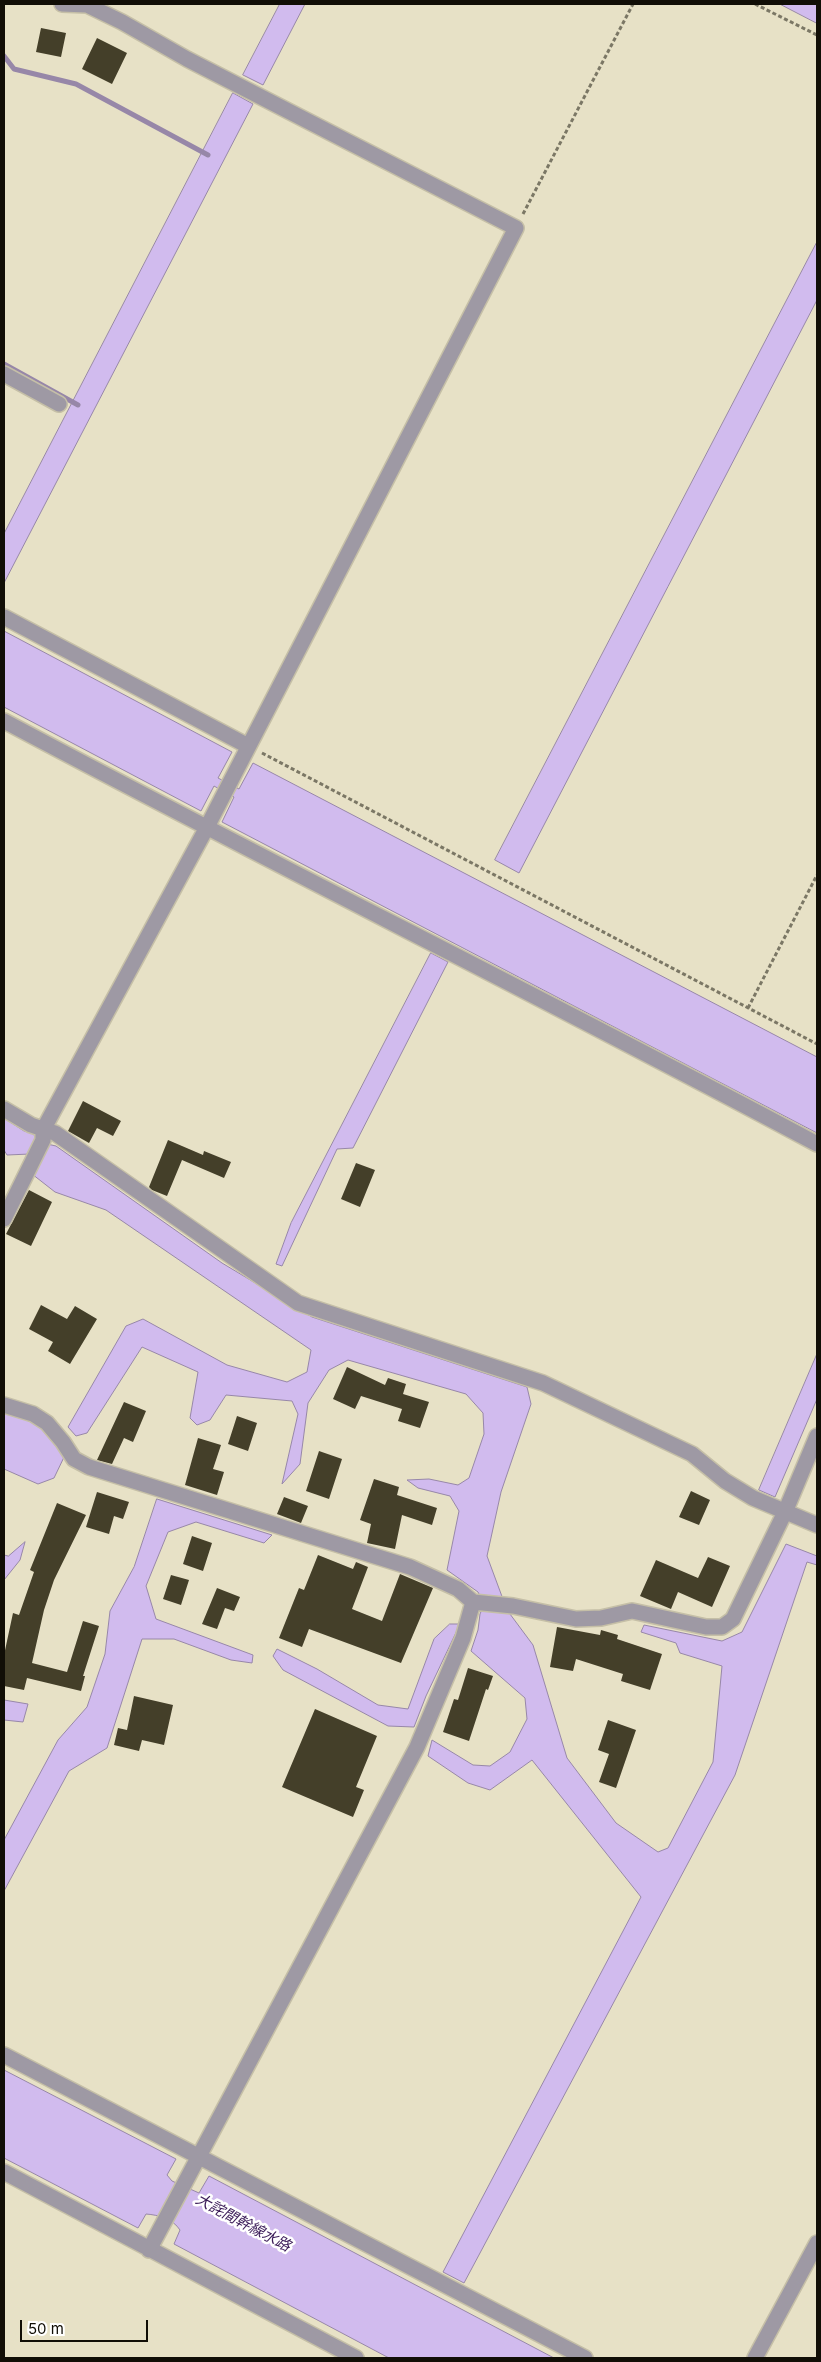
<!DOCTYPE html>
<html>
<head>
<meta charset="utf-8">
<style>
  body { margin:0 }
  #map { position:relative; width:821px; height:2362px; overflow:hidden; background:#e7e1c6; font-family:Inter,sans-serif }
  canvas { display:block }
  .frame { position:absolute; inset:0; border:5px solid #110e06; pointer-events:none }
  .scale { position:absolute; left:20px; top:2320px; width:128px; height:22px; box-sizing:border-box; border:2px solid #110e06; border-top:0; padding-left:6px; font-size:15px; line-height:18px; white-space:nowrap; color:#110e06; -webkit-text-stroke:4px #fff; paint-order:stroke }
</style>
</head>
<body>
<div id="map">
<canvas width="821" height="2362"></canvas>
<div class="frame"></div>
<div class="scale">50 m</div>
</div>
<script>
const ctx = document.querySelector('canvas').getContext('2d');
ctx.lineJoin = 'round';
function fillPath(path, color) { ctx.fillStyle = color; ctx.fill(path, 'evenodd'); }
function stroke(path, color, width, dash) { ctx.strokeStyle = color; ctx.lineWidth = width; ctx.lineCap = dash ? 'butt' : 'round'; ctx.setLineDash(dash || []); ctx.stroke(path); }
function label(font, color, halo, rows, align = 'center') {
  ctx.font = font + ' Inter,"Noto Sans JP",sans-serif'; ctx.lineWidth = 5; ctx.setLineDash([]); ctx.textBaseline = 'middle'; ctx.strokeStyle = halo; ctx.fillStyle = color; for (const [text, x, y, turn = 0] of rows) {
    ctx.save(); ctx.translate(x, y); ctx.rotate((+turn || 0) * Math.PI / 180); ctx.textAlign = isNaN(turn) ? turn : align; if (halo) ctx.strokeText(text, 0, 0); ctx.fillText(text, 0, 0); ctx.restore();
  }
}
const water = new Path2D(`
  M280 4H305L263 85 243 75Z
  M780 4H817V23Z
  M233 93 253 104 4 583V534Z
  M817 242V300L519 873 495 860Z
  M4 631 232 752 218 778 239 789 253 763 817 1057V1133L222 822 234 797 214 786 201 811 4 707Z
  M431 953 448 962 353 1148 337 1149 282 1266 276 1264 291 1223Z
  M4 1118 24 1131 33 1133 38 1142 56 1146 222 1263 312 1317 527 1387 531 1404 501 1492 487 1556 507 1610 533 1645 567 1758 616 1823 658 1852 668 1848 713 1762 722 1666 680 1653 676 1643 641 1632 644 1625 722 1641 742 1632 786 1544 817 1556V1565L807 1562 735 1775 464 2283 443 2272 641 1897 532 1760 490 1790 468 1783 428 1756 432 1740 473 1765 490 1766 510 1752 527 1719 525 1698 471 1651 478 1630 480 1614 484 1605 478 1592 447 1570 459 1511 450 1496 418 1488 407 1480 429 1479 458 1485 469 1478 484 1434 483 1413 466 1394 348 1360 329 1370 308 1403 300 1464 282 1484 298 1414 292 1401 226 1395 210 1420 197 1425 190 1418 198 1372 142 1347 87 1433 76 1436 68 1427 126 1326 143 1319 227 1365 287 1382 307 1372 311 1350 106 1210 55 1192 32 1174 30 1154 7 1155 4 1150Z
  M817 1354V1399L775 1497 759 1490Z
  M4 1412C37 1422 43 1427 66 1453L54 1478 38 1484 4 1469Z
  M157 1499 272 1535 264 1543 196 1522 168 1532 146 1586 156 1619 253 1655 252 1663 231 1660 174 1639H142L107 1748 69 1771 4 1891V1840L58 1740 87 1707 105 1654 110 1611 134 1567Z
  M25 1542 20 1560 4 1580V1555L8 1556Z
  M450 1624H460L426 1696 414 1727 388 1726 283 1670 273 1656 277 1649 317 1669 378 1705 408 1709 434 1639Z
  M4 1700 28 1704 23 1722 4 1720Z
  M4 2070 176 2159 167 2175 172 2181 199 2193 209 2176 554 2358H389L174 2244 180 2230C173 2219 159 2215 146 2214L138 2228 4 2158Z`);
const stream = new Path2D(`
  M4 56 14 69 76 84 208 155
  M4 364 78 405`);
const building = new Path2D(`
  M41 28 66 33 61 57 36 52Z
  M97 38 127 53 112 84 82 69Z
  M83 1101 121 1121 113 1136 97 1128 89 1143 68 1131Z
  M168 1140 203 1155 204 1151 231 1162 224 1178 182 1160 167 1196 152 1190 149 1187Z
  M356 1163 375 1170 360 1207 341 1199Z
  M29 1190 52 1202 31 1246 6 1234Z
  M41 1305 67 1319 75 1306 97 1319 70 1364 48 1351 53 1342 29 1329Z
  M347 1367 385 1385 388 1378 406 1384 403 1394 429 1402 420 1428 398 1421 402 1409 361 1396 355 1409 333 1399Z
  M124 1402 146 1411 133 1442 124 1438 112 1464 97 1460Z
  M237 1416 257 1423 248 1451 228 1444Z
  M198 1438 221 1445 213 1469 224 1472 217 1495 185 1485Z
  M319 1451 342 1459 329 1499 306 1491Z
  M374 1479 399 1487 397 1495 437 1508 432 1525 402 1515 395 1549 367 1543 371 1524 360 1520Z
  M691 1491 710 1500 699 1525 679 1517Z
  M97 1492 129 1502 123 1519 114 1516 109 1534 86 1527Z
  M284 1497 308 1506 301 1523 277 1514Z
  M57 1503 86 1515 54 1580 44 1610 32 1663 67 1672 83 1621 99 1626 83 1676H85L81 1691 27 1678 24 1690 4 1686V1655L13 1613 19 1615 34 1572 30 1570Z
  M192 1536 212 1543 203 1571 183 1564Z
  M318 1555 353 1569 356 1562 368 1567 352 1609 382 1621 400 1574 433 1588 401 1663 309 1629 302 1647 279 1638 299 1588 304 1590Z
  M708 1557 730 1566 712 1607 678 1592 671 1609 640 1596 656 1560 698 1578Z
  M171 1575 189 1580 181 1605 163 1599Z
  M217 1588 240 1597 234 1611 225 1608 217 1629 202 1624Z
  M557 1627 600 1635 601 1630 618 1635 617 1639 662 1654 650 1690 621 1681 623 1674 576 1659 573 1671 550 1667Z
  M468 1668 493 1676 488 1690 486 1689 469 1741 443 1732 454 1699 458 1700Z
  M134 1696 173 1705 164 1745 142 1740 139 1751 114 1745 118 1728 127 1730Z
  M315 1709 377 1736 356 1787 364 1790 353 1817 282 1787Z
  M608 1720 636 1730 616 1788 599 1782 609 1754 598 1750Z`);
const path = new Path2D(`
  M755 4 817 35
  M523 214 633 4
  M262 753 817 1044
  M748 1008 817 875`);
const minor = new Path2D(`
  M4 374 59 404
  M4 617 248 746
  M4 721C274 865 548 1000 817 1144
  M4 1109 31 1125 55 1133 298 1303 543 1383 692 1454 725 1481 753 1498 817 1525
  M4 1219 43 1140V1130L206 829 516 228 187 59 122 22 87 5 62 4
  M4 1405 33 1414 47 1423 63 1442 74 1459 89 1467 410 1567 458 1589 473 1602 513 1606 576 1619 601 1618 632 1611 706 1627H722L733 1619 785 1512 817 1436
  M4 2055 585 2358
  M4 2172 356 2358
  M149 2250 417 1747 463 1638 473 1602
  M755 2358 817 2243`);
const waterNames = [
  ["大詫間幹線水路",243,2223,28]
];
fillPath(water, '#d1bbee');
stroke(water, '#9787a8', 1);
stroke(stream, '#9787a8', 5);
fillPath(building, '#443f29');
stroke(minor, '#c5bfa7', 18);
stroke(path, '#7b7765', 3, [4, 2.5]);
stroke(minor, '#9e99a4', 15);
label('italic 15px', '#3b1c58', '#fff', waterNames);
</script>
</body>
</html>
